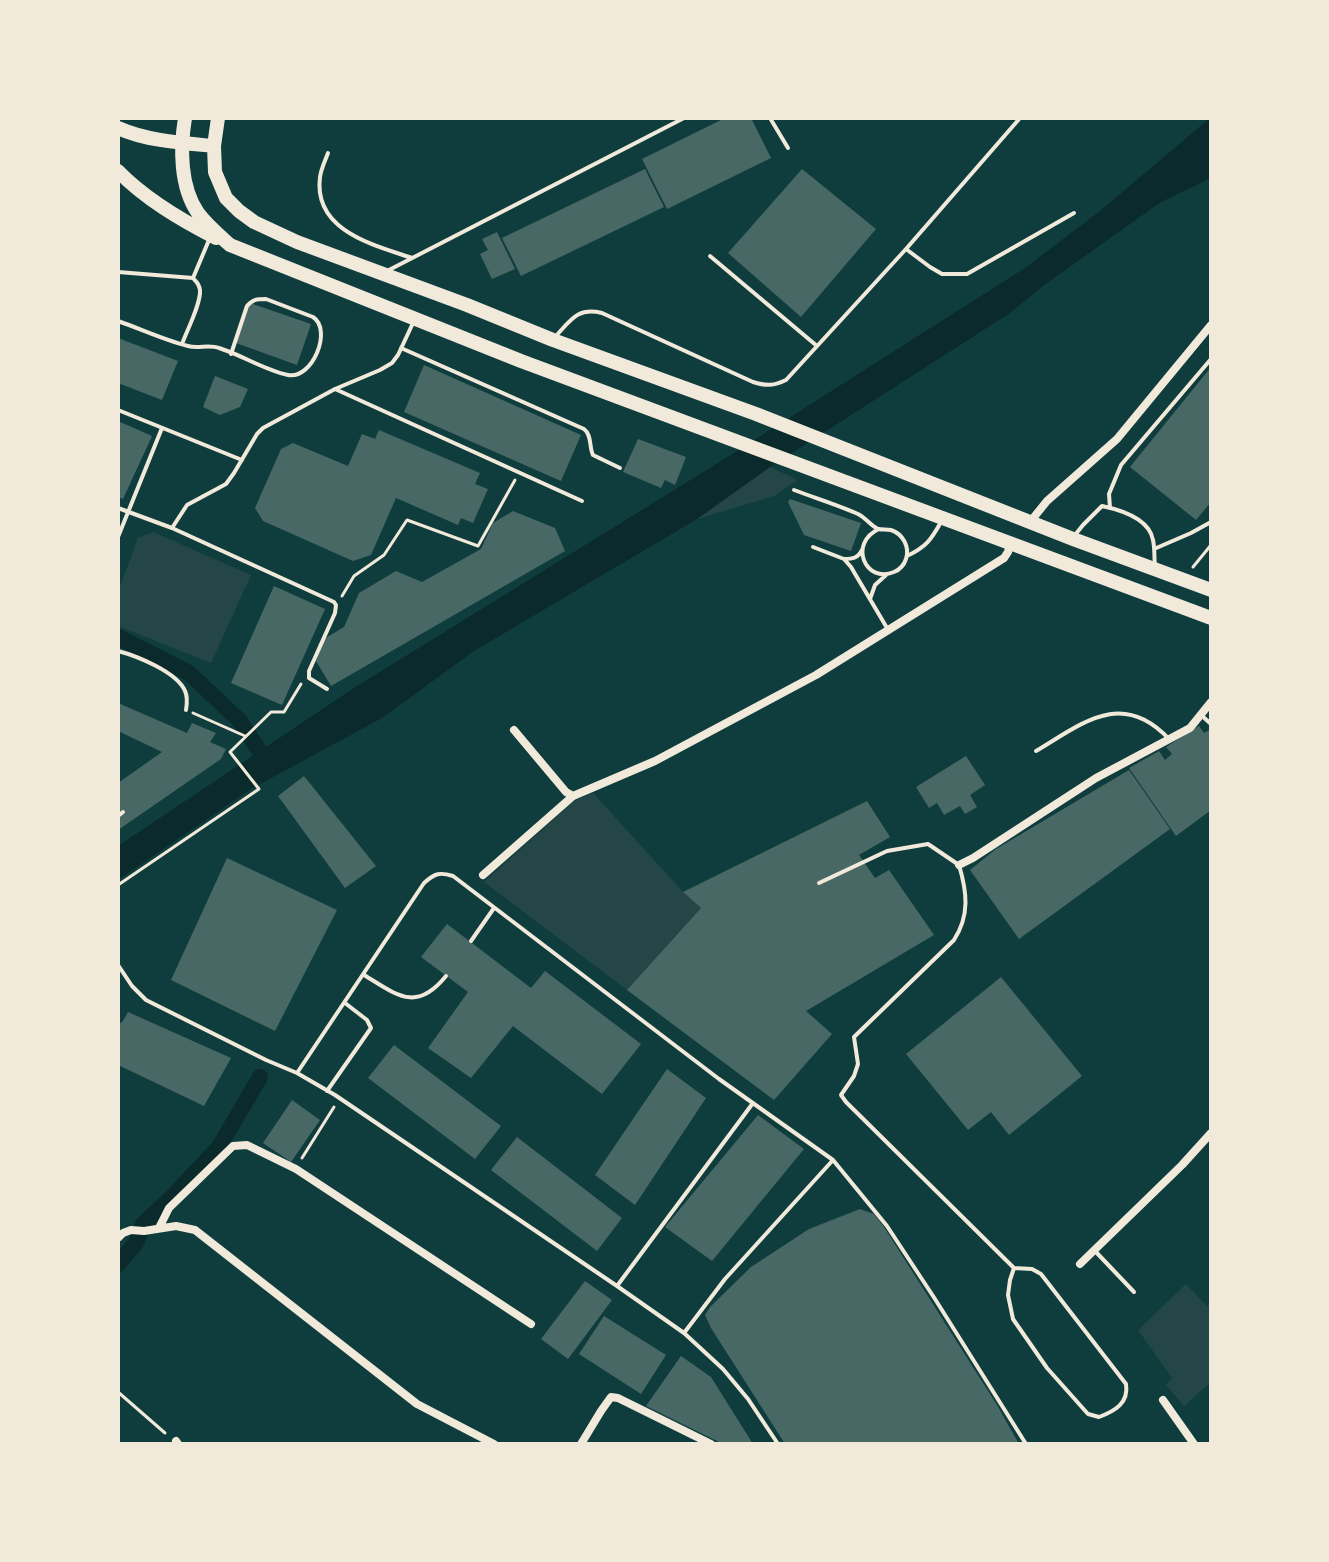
<!DOCTYPE html>
<html>
<head>
<meta charset="utf-8">
<style>
  body { margin:0 }
  #map { position:relative; width:1329px; height:1562px; overflow:hidden; background:#0f3d3e; font-family:"Sofia Sans Condensed",sans-serif }
  canvas { display:block }
  .frame { position:absolute; inset:0; border:120px solid #f1e9da; pointer-events:none }
</style>
</head>
<body>
<div id="map">
<canvas width="1329" height="1562"></canvas>
<div class="frame"></div>
</div>
<script>
const ctx = document.querySelector('canvas').getContext('2d');
ctx.lineJoin = 'round';
function fillPath(path, color) { ctx.fillStyle = color; ctx.fill(path, 'evenodd'); }
function stroke(path, color, width, dash) { ctx.strokeStyle = color; ctx.lineWidth = width; ctx.lineCap = dash ? 'butt' : 'round'; ctx.setLineDash(dash || []); ctx.stroke(path); }
const green = new Path2D(`
  M770 467 798 480 774 496 697 519Z
  M153 532 251 575 211 663 118 626V592L138 538Z
  M593 793 683 892 701 908 627 990 484 882 574 801Z
  M1186 1284 1207 1306 1211 1304V1382L1184 1406 1166 1385 1172 1378 1138 1330Z`);
const water = new Path2D(`
  M1210 118 1211 178 1161 202 1043 286 1010 313 770 467 697 519 474 651 382 718 251 789 118 880V846L354 688 726 458 1025 268 1100 211Z`);
const canal = new Path2D(`
  M118 637 189 673 239 720 270 767
  M118 1264 136 1243 143 1224 173 1196 219 1147 260 1077`);
const building = new Path2D(`
  M725 118H751L771 158 667 209 642 159Z
  M645 169 664 207 521 276 502 238Z
  M802 169 876 229 801 317 728 253Z
  M497 232 515 269 492 279 480 254 488 250 482 239Z
  M250 303 311 324 297 365 236 343Z
  M118 338 178 361 162 400 118 383Z
  M424 365 581 435 561 481 404 412Z
  M1211 367V502L1196 520 1130 467Z
  M215 376 248 389 240 407 220 415 203 407Z
  M118 421 152 436 123 499 118 497Z
  M379 430 480 473 475 484 488 489 473 523 461 518 458 525 396 498 371 555 353 561 263 521 255 508 281 449 293 443 348 466 362 434 375 439Z
  M638 439 686 457 675 485 665 480 661 488 623 472Z
  M790 499 861 523 851 551 804 535 788 502Z
  M513 511 555 528 565 551 331 686 316 661 324 639 344 627 359 593 396 571 422 582 481 549 493 523Z
  M274 586 325 609 282 705 231 683Z
  M118 703 187 733 192 723 216 733 210 742 226 749 221 759 118 830V783L162 752 118 731Z
  M1199 726 1204 733 1211 729V810L1176 836 1129 768 1159 751 1165 760 1172 754 1166 747Z
  M966 756 985 785 970 795 977 807 965 814 960 806 944 815 937 803 929 808 916 787Z
  M1129 770 1170 829 1019 939 970 870 996 849Z
  M304 776 376 866 345 888 278 796Z
  M867 801 890 837 859 855 875 878 889 870 934 935 806 1011 832 1034 774 1100 627 990 701 908 683 892Z
  M227 858 337 910 275 1031 171 980Z
  M447 924 531 988 545 971 641 1044 602 1094 513 1026 471 1078 428 1048 468 992 421 957Z
  M1001 977 1082 1076 1009 1135 991 1112 968 1130 906 1054Z
  M128 1012 231 1058 204 1106 118 1065V1025L123 1021Z
  M394 1045 501 1126 475 1159 368 1078Z
  M667 1069 706 1098 635 1205 595 1175Z
  M292 1100 320 1120 291 1162 263 1143Z
  M758 1115 804 1149 712 1261 665 1227Z
  M517 1137 622 1218 597 1251 491 1170Z
  M860 1209 874 1214 884 1227 997 1405 1019 1444H785L711 1328 705 1315 710 1307 751 1267 809 1229Z
  M585 1281 612 1300 568 1359 541 1339Z
  M604 1316 666 1355 641 1394 579 1354Z
  M681 1356 711 1377 753 1444H723L646 1406Z`);
const path = new Path2D(`
  M1193 567 1211 545
  M342 596 354 576 384 555 407 520 478 546 515 480
  M193 713 245 736
  M118 885 259 789 230 752 271 712H284L301 684
  M302 1158 334 1107
  M118 1271V1275
  M118 1392 165 1433`);
const service = new Path2D(`
  M770 118 788 148
  M843 118H848
  M328 153C325 161 321 169 320 177 313 231 374 245 412 258
  M906 249 930 267 942 274H967L1074 213
  M710 256 817 346
  M387 271 684 118
  M118 272 193 278C197 283 199 283 200 290 201 304 187 330 182 344
  M193 278 209 240
  M118 321C141 329 164 340 188 346 198 349 209 344 219 348 242 355 264 370 288 375 312 380 333 330 313 317L266 299C257 299 253 299 247 306L231 354
  M555 337C571 320 577 307 602 313L753 382C766 386 774 386 786 380L906 249 1020 118
  M401 348 584 429C592 435 589 447 593 455L620 468
  M335 389 582 501
  M118 410 242 460
  M794 490C815 498 838 505 858 514 866 518 871 526 878 529 882 530 887 529 891 530 903 534 910 547 906 559 904 565 899 570 894 572 865 584 848 543 879 529
  M118 508 172 528 334 602 336 605 335 613 309 671V678L327 689
  M1110 508 1109 494 1121 465 1211 359
  M172 528 187 505 226 484 234 473 257 434 263 428 335 389 380 370 392 363 398 355 413 323
  M1075 535 1083 525 1102 506C1121 510 1149 518 1153 540 1155 549 1154 558 1155 566
  M118 537 162 428
  M813 547 844 559 851 567 887 628
  M1154 549 1191 533 1211 522
  M907 556C926 547 931 540 941 522
  M844 559C853 559 858 558 862 550
  M870 599 875 585 886 575
  M118 651C137 656 177 672 185 691 188 697 187 704 186 710
  M1201 715 1211 724
  M1036 751C1083 723 1122 689 1169 739
  M118 816 123 812
  M819 883 887 851 928 844 959 865C967 892 970 915 954 940L854 1037 858 1064 854 1076 841 1095 846 1102 1014 1268
  M471 941 494 908
  M118 965 132 986 146 1000 266 1060 297 1073 335 1095 617 1286 684 1333 723 1369 748 1399 778 1444
  M364 975C397 995 416 1013 446 976
  M297 1073 424 883C435 873 440 872 453 876L719 1079 833 1160 887 1226 935 1299 1026 1444
  M327 1091 371 1028 367 1020 345 1003
  M1095 1251 1134 1292
  M1014 1268 1032 1269 1041 1274 1126 1384C1129 1403 1115 1411 1099 1417L1088 1414 1047 1368 1013 1319 1008 1295 1010 1280Z
  M617 1286 753 1103
  M684 1333 725 1279 833 1160`);
const minor = new Path2D(`
  M1030 522 1047 501 1117 439 1211 325
  M514 730 566 792 573 796
  M959 865 973 858 1096 778 1190 728 1211 702
  M483 875 573 796 655 761 816 675 1004 558 1008 552 1010 544
  M159 1228 169 1208 233 1146 247 1145 296 1169 531 1324
  M118 1238 123 1233 131 1230 144 1231 176 1226 195 1230 417 1404 494 1444
  M1080 1264 1182 1165 1211 1133
  M1163 1400 1194 1444
  M176 1441 178 1444
  M581 1444 601 1411 611 1397 618 1398 711 1444`);
const primary = new Path2D(`
  M185 118C180 148 180 187 198 213 207 225 219 235 230 245L521 361 1211 618
  M218 118 214 146 215 172 226 198 239 211 254 222 297 242 467 305 553 340 756 414 1073 539 1211 590
  M118 128C147 141 182 143 214 146
  M118 171C145 199 181 220 216 238`);
fillPath(green, '#244646');
fillPath(water, '#0a2a2b');
stroke(canal, '#0a2a2b', 16);
fillPath(building, '#486865');
stroke(path, '#f1e9da', 3);
stroke(service, '#f1e9da', 4);
stroke(minor, '#f1e9da', 8);
stroke(primary, '#f1e9da', 14);
</script>
</body>
</html>
